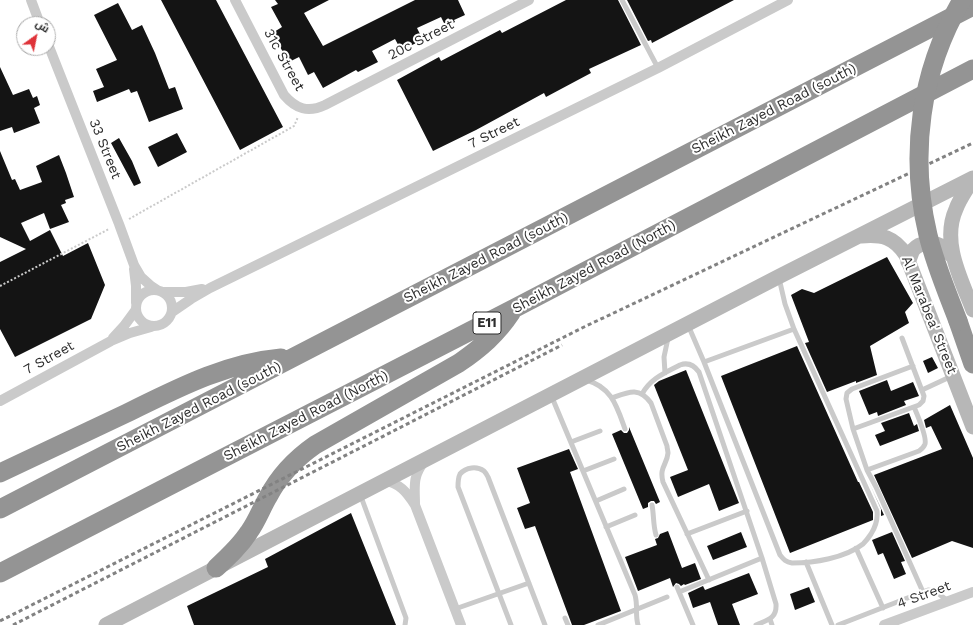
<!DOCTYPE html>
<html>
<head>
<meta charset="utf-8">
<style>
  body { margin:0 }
  #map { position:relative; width:973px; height:625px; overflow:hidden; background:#fff; font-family:"Work Sans",Cairo,sans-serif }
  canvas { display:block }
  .north { position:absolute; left:16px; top:16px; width:40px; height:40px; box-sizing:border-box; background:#fff; border:1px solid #ababab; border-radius:50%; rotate:33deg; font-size:11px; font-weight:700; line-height:16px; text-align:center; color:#2d2d2d }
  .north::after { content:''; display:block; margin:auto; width:14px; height:18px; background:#df3339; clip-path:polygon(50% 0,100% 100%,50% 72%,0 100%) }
</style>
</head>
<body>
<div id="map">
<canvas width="973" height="625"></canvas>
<div class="north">ش</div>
</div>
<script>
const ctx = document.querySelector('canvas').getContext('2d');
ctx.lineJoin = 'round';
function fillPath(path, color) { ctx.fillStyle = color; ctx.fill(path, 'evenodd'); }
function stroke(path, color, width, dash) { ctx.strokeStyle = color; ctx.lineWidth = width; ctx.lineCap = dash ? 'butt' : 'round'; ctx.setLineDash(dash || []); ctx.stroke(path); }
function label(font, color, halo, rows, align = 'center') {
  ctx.font = font + ' "Work Sans",sans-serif'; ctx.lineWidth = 4; ctx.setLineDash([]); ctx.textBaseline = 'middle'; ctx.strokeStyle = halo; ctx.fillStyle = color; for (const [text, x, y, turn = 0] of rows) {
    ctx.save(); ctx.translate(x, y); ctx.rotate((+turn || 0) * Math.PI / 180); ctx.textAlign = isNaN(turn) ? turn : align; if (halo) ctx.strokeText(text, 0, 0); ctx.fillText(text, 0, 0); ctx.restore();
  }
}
const building = new Path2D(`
  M161 0H216L283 127 240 150Z
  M275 0H329L304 13 323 46 415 0H458L465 15 454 20 455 22 446 27 441 17 417 28 423 40 401 50 395 39 372 51 378 62 358 72 356 70 323 88 314 72 308 75 299 57 289 62 280 47 281 46 274 32 282 27 271 7 278 4Z
  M566 0H618L641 45 589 69 591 73 546 97 544 93 476 130 433 151 397 80 439 57 441 61 500 30 502 33Z
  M627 0H734L652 43 651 40 648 41Z
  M118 3 132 30 142 25 155 53 169 89 175 87 183 109 149 122 137 91 131 93 129 89 97 102 93 91 104 87 96 69 117 60 94 15Z
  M0 67 13 95 29 89 33 98 37 96 40 105 34 108 40 123 14 133 12 127 0 131Z
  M177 133 187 152 158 167 148 147Z
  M119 138 132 161 141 183 134 186 111 143Z
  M0 151 12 180 15 179 20 190 42 182 36 166 59 155 66 173 74 197 65 200 66 203 61 205 69 222 50 229 44 213 21 223 30 241 50 230 63 256 88 243 105 285 91 319 15 357 0 329V262L26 249 0 237Z
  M887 257 913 303 905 312 909 323 870 346 877 375 856 383V381L827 392 805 343 809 342 791 295 802 289 814 293Z
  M797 346 858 482H859L873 512V520L790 553 721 376Z
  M932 357 938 368 928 373 923 361Z
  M686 370 739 503 719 511 709 484 678 497 670 477 688 470 654 385 659 381Z
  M887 380 891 391 913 382 919 396 904 401 906 405 878 416 877 412 869 415 859 391Z
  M950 405 973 458V548L952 541 912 558 874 475 942 449 931 426 926 428 924 420Z
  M909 413 914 426 917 424 919 431 880 446 875 435 885 431 881 423Z
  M629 427 660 502 656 504 654 501H651L648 503V507L643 509 612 434 621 430 624 433H627L629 430Z
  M569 449 578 469 570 472 621 611 584 625H572L535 526 525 529 517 508 530 503 517 468Z
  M867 478 872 489 884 515 881 516V509Z
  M351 513 396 625H194L187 606 268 567 265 559Z
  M668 531 682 568 695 563 701 579 685 585 684 584 681 586 679 584 676 583 673 587 670 578 638 591 625 557 657 545 655 539 658 538 660 534Z
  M741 532 747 547 713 560 707 546Z
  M892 532 905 561 901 562 906 574 894 579 883 553 878 555 872 540Z
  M749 573 758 594 732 604 740 625H718L710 602 693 608 688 593 703 586 705 590Z
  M809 587 815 602 795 610 790 594Z`);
const path = new Path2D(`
  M129 219 294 126 298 117
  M0 286 109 229`);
const lane = new Path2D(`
  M622 0 658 68
  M688 325 704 362 780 555C784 560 786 562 792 563 814 563 845 558 863 544 866 541 869 537 871 534 876 526 878 520 877 511L794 329 785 304 779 278
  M704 362 794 329
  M913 366 852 389 847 393 846 399 853 429 867 470 876 487 923 592
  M665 373 664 357 668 338
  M586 380C612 387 617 407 625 429
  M922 390 952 376
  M642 394C651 378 665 373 680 365 688 362 694 365 699 372L762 558 776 604C777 619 767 620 756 625
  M551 395 635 595C638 605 635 615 638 625
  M612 398C628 392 639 386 651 403L667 446C667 448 668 451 668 453 667 465 659 467 663 482L709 580
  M853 429 919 405 923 401 924 396 902 338
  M571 442 600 431
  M867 470 919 451C922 449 924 447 925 444 927 437 917 414 914 407
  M583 471 614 459
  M360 494 406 618 405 625
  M596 501 624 489
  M652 505C654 515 653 525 656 535
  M606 527 635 515
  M687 534 747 511
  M856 548 883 608
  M806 562 832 625
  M677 587 693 625
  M679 592 762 558
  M455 609 529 583
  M565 618 568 625
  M770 619 772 625
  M511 625 458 487C458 483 458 478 460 474 466 467 477 466 484 471 486 473 487 475 488 477L545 625
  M598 625 667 597
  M838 625 928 590 935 591 948 601`);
const street = new Path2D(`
  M31 0 40 24
  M235 0 284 95C296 109 308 113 325 105L529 0
  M48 44 119 224 134 265 141 277 151 286 157 290
  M134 269 136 286V303
  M136 308a18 18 0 1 1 36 0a18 18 0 1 1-36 0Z
  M163 292H186L202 289
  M172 312 191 299 210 288 658 68 788 0
  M113 338 124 326 135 311
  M0 401 111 341 130 333 151 327
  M384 480C400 484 406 491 415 505L461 625
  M415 505C415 487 412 477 424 462
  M884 625 973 592`);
const secondary = new Path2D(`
  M973 179C967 189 960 198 956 209 941 242 961 279 973 310
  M861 236C882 234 894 237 906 255L973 427
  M908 262C910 258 911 254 913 250 920 242 934 241 943 247 947 250 950 254 954 258
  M106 625 778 277 973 178`);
const highway = new Path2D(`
  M958 321 973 364
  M0 473C42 453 84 433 127 413 176 389 225 363 281 358
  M0 509 973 6
  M216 568C228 557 240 546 249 532 257 521 261 509 268 497 279 476 295 459 315 445L459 363C481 348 497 334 511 313
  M0 573 515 308 973 69`);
const rail = new Path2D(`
  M0 621 584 327 973 143
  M13 625 562 345`);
const highwayBridge = new Path2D(`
  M958 321C947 292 935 264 928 235 909 155 920 71 962 0`);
const shields = [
  [487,323,28]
];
const shieldNames = [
  ["E11",487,323]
];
const streetNames = [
  ["20c Street",421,40,-27],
  ["31c Street",284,60,61],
  ["Sheikh Zayed Road (south)",774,109,-27],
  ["7 Street",494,133,-26],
  ["33 Street",105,149,68],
  ["Sheikh Zayed Road (south)",486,258,-27],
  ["Sheikh Zayed Road (North)",594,267,-28],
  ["Al Marabea' Street",929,315,68],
  ["7 Street",49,358,-29],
  ["Sheikh Zayed Road (south)",199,407,-27],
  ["Sheikh Zayed Road (North)",306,416,-27],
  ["4 Street",924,595,-20]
];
fillPath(building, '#141414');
stroke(path, '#cacaca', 2, [2, 2]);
stroke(lane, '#cacaca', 5);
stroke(street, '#cacaca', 10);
stroke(secondary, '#b7b7b7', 15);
stroke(highway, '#949494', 19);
stroke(rail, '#828282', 3, [4, 3]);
stroke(highwayBridge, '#949494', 19);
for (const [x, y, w] of shields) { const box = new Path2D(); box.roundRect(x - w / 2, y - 11, w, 22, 3); ctx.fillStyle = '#fff'; ctx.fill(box); stroke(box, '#2d2d2d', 1); }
label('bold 13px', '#2d2d2d', null, shieldNames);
label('14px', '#2d2d2d', '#fff', streetNames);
</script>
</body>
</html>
